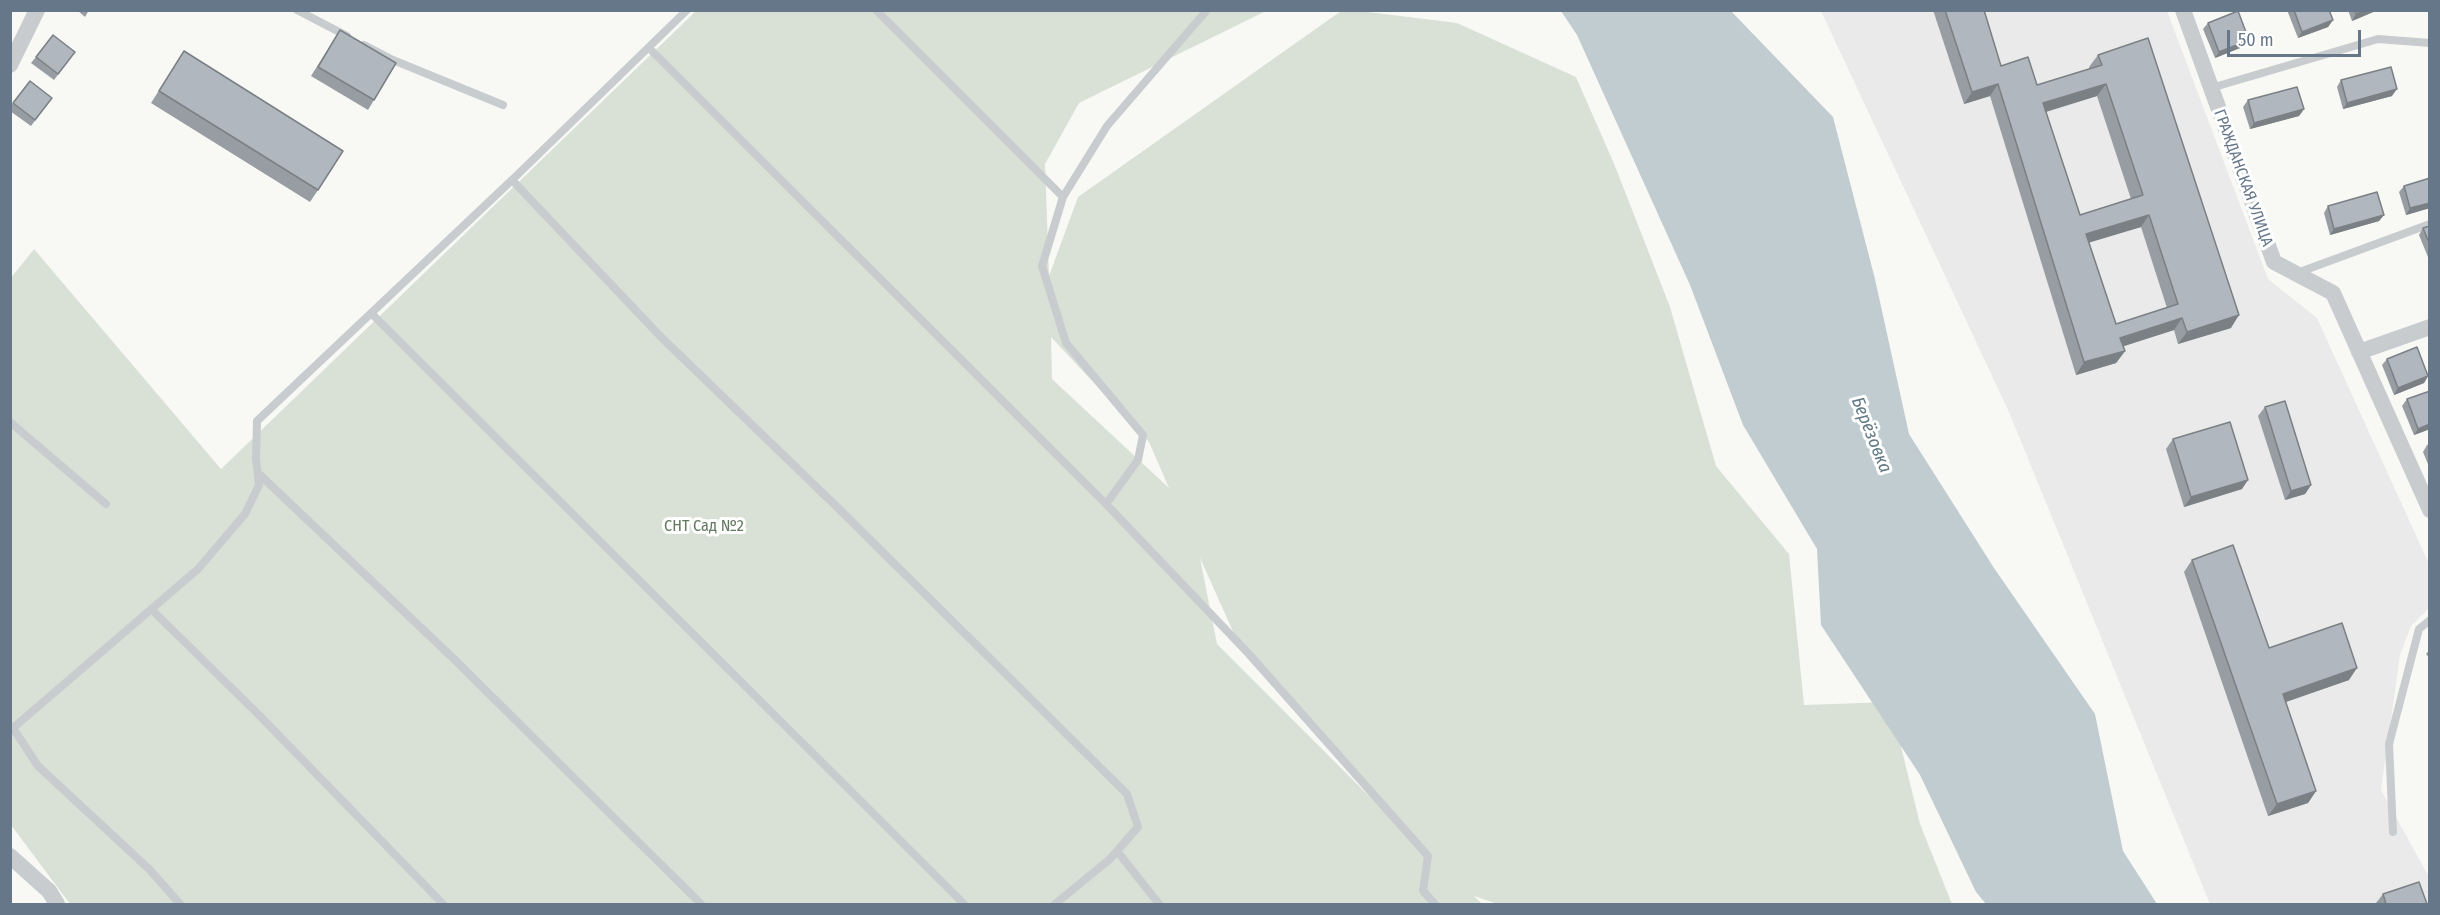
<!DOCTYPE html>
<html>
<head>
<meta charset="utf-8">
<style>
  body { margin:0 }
  #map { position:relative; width:2440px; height:915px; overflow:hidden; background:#f8f9f5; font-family:"Fira Sans Condensed",sans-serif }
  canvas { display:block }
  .frame { position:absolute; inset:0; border:12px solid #657789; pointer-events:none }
  .scale { position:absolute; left:2227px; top:30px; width:134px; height:27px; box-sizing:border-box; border:3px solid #657789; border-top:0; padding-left:8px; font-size:18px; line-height:21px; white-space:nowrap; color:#657789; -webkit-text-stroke:4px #fff; paint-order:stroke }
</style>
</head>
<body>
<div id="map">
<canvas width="2440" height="915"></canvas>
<div class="frame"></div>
<div class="scale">50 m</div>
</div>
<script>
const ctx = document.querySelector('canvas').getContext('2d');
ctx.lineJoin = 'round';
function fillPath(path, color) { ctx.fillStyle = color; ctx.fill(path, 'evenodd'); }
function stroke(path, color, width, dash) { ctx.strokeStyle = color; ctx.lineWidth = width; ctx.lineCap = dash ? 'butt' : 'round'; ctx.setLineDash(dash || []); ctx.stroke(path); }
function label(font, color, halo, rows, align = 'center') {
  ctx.font = font + ' "Fira Sans Condensed",sans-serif'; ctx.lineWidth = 6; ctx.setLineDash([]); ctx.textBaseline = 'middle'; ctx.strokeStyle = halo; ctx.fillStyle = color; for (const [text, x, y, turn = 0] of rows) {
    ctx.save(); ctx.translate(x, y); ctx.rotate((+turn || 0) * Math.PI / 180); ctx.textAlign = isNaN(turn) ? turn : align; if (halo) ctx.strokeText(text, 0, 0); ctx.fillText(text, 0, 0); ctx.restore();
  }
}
const built = new Path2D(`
  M1821 11H2167L2268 279 2317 318 2429 564V608L2411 626 2400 655 2381 790 2429 877V904H2210L2009 412Z`);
const green = new Path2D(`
  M1352 10 1457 23 1576 77 1615 166 1670 307 1716 466 1789 554 1804 705 1890 702 1920 824 1952 904H1498L1474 896 1482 904H70L11 825 10 279 34 249 221 469 696 11H1266L1079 103 1045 164 1049 276 1078 197 1341 11ZM1051 337 1149 442 1169 488 1052 379ZM1200 558 1236 638 1371 798 1217 644Z`);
const water = new Path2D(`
  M1561 11H1731L1833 117 1875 279 1909 434 1994 568 2095 714 2123 851 2157 904H1986L1976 892 1920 775 1821 625 1817 549 1743 425 1690 285 1577 35Z`);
const service = new Path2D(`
  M297 10 347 36
  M876 10 1063 197 1042 266 1066 343 1143 435 1138 460 1106 504 1248 653 1428 856 1423 891 1435 904
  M364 45 393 60 503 105
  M649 48 1106 504
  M2211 88 2378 39 2430 43
  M512 180 687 10
  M1063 197 1107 126 1207 10
  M2297 273 2430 224
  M371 313 964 904
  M10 422 106 504
  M258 473 455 660 701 904
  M151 609 258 714 443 904
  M2393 832 2389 744 2419 629 2430 620
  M1117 851 1159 904
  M180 904 149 869 38 766 13 728 198 569 245 514 259 485 256 459 257 421 512 180 661 337 836 506 1127 794 1138 827 1110 859 1055 904`);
const minor = new Path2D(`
  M2183 10 2274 262 2333 293 2430 510
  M10 65 37 10
  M2359 352 2430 327
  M10 856 49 891 57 904`);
const wall = new Path2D(`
  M77 10H89L85 17Z
  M1933 10H1984L2001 66 2037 85 2090 69 2089 67 2098 55 2231 328 2178 344 2174 330 2123 346 2125 351 2116 363 2076 375 1990 96 1964 104ZM2097 96 2131 199 2080 215 2046 112ZM2141 227 2167 308 2116 324 2089 242Z
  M2287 10H2329L2333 20 2328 27 2298 38Z
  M2348 10H2378L2352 21Z
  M2208 23 2245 46 2215 58 2203 29Z
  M340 30 374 100 368 110 311 76Z
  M184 51 318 190 310 202 151 103Z
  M75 52 54 80 31 63 36 57Z
  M2341 80 2392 96 2343 109 2337 87Z
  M30 81 52 98 31 126 10 111V107Z
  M2248 100 2304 109 2299 116 2250 129 2243 107Z
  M2430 178V208L2406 215 2399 192 2404 186Z
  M2328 206 2384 215 2379 221 2330 235 2324 213Z
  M2430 226V262L2419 235 2423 228Z
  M2387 359 2428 376 2424 383 2394 395 2382 365Z
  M2430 391V429L2414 435 2402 406 2407 399Z
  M2265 407 2311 485 2305 494 2285 500 2258 416Z
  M2173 439 2242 489 2184 507 2166 449Z
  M2430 444V469L2423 452 2427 445Z
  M2192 560 2269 648 2349 680 2286 702 2316 791 2308 803 2268 816 2184 572Z
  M2430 649V659L2426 654Z
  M2383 894 2427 904H2377L2376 903Z`);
const shadedWall = new Path2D(`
  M2366 10H2378L2352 21 2356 14Z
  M2333 20 2328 27 2298 38 2302 32Z
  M2249 40 2245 46 2215 58 2219 52Z
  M1998 84 1990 96 1964 104 1972 92Z
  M2106 84 2097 96 2035 115 2043 103Z
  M2397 89 2392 96 2343 109 2347 103Z
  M2304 109 2299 116 2250 129 2254 123Z
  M2430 203V208L2406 215 2410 208Z
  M2149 215 2141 227 2078 246 2086 234Z
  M2384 215 2379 221 2330 235 2334 229Z
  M2239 315 2231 328 2178 344 2187 332Z
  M2182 318 2174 330 2112 350 2120 338Z
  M2125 351 2116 363 2076 375 2084 362Z
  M2428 376 2424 383 2394 395 2398 388Z
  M2430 424V429L2414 435 2418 429Z
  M2248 480 2242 489 2184 507 2191 497Z
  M2311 485 2305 494 2285 500 2291 491Z
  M2357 668 2349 680 2274 706 2283 694Z
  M2316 791 2308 803 2268 816 2277 804Z`);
const building = new Path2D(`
  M1945 10H1984L2001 66 2028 57 2037 85 2102 65 2098 55 2148 38 2239 315 2187 332 2182 318 2120 338 2125 351 2084 362 1998 84 1972 92ZM2106 84 2143 195 2080 215 2043 103ZM2149 215 2178 304 2116 324 2086 234Z
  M2294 10H2329L2333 20 2302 32Z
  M2355 10H2366L2356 14Z
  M2238 11 2249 40 2219 52 2208 23Z
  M340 30 396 63 374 100 318 67Z
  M53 35 75 52 58 74 36 57Z
  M184 51 343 151 318 190 159 91Z
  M2391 67 2397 89 2347 103 2341 80Z
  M30 81 52 98 35 120 13 103Z
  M2297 87 2304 109 2254 123 2248 100Z
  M2430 178V203L2410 208 2404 186Z
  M2377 192 2384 215 2334 229 2328 206Z
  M2430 226V245L2423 228Z
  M2417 347 2428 376 2398 388 2387 359Z
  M2430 391V424L2418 429 2407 399Z
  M2285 401 2311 485 2291 491 2265 407Z
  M2230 422 2248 480 2191 497 2173 439Z
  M2233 545 2269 648 2342 623 2357 668 2283 694 2316 791 2277 804 2192 560Z
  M2419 882 2427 904H2386L2383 894Z`);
const streetNames = [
  ["ГРАЖДАНСКАЯ УЛИЦА",2243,178,70]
];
const parkNames = [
  ["СНТ Сад №2",704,527]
];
const waterNames = [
  ["Берёзовка",1871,435,68]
];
fillPath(built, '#e9eae9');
fillPath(green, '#d9e1d6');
fillPath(water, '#c1ccd1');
stroke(service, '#c8cccf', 8);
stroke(minor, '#c8cccf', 16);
fillPath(wall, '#979da3');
fillPath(shadedWall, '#7b8085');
fillPath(building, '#b0b7be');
stroke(building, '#7b8085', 1.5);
label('16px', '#657789', '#fff', streetNames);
label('16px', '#647a60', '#fff', parkNames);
label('italic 18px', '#617984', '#fff', waterNames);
</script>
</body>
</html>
